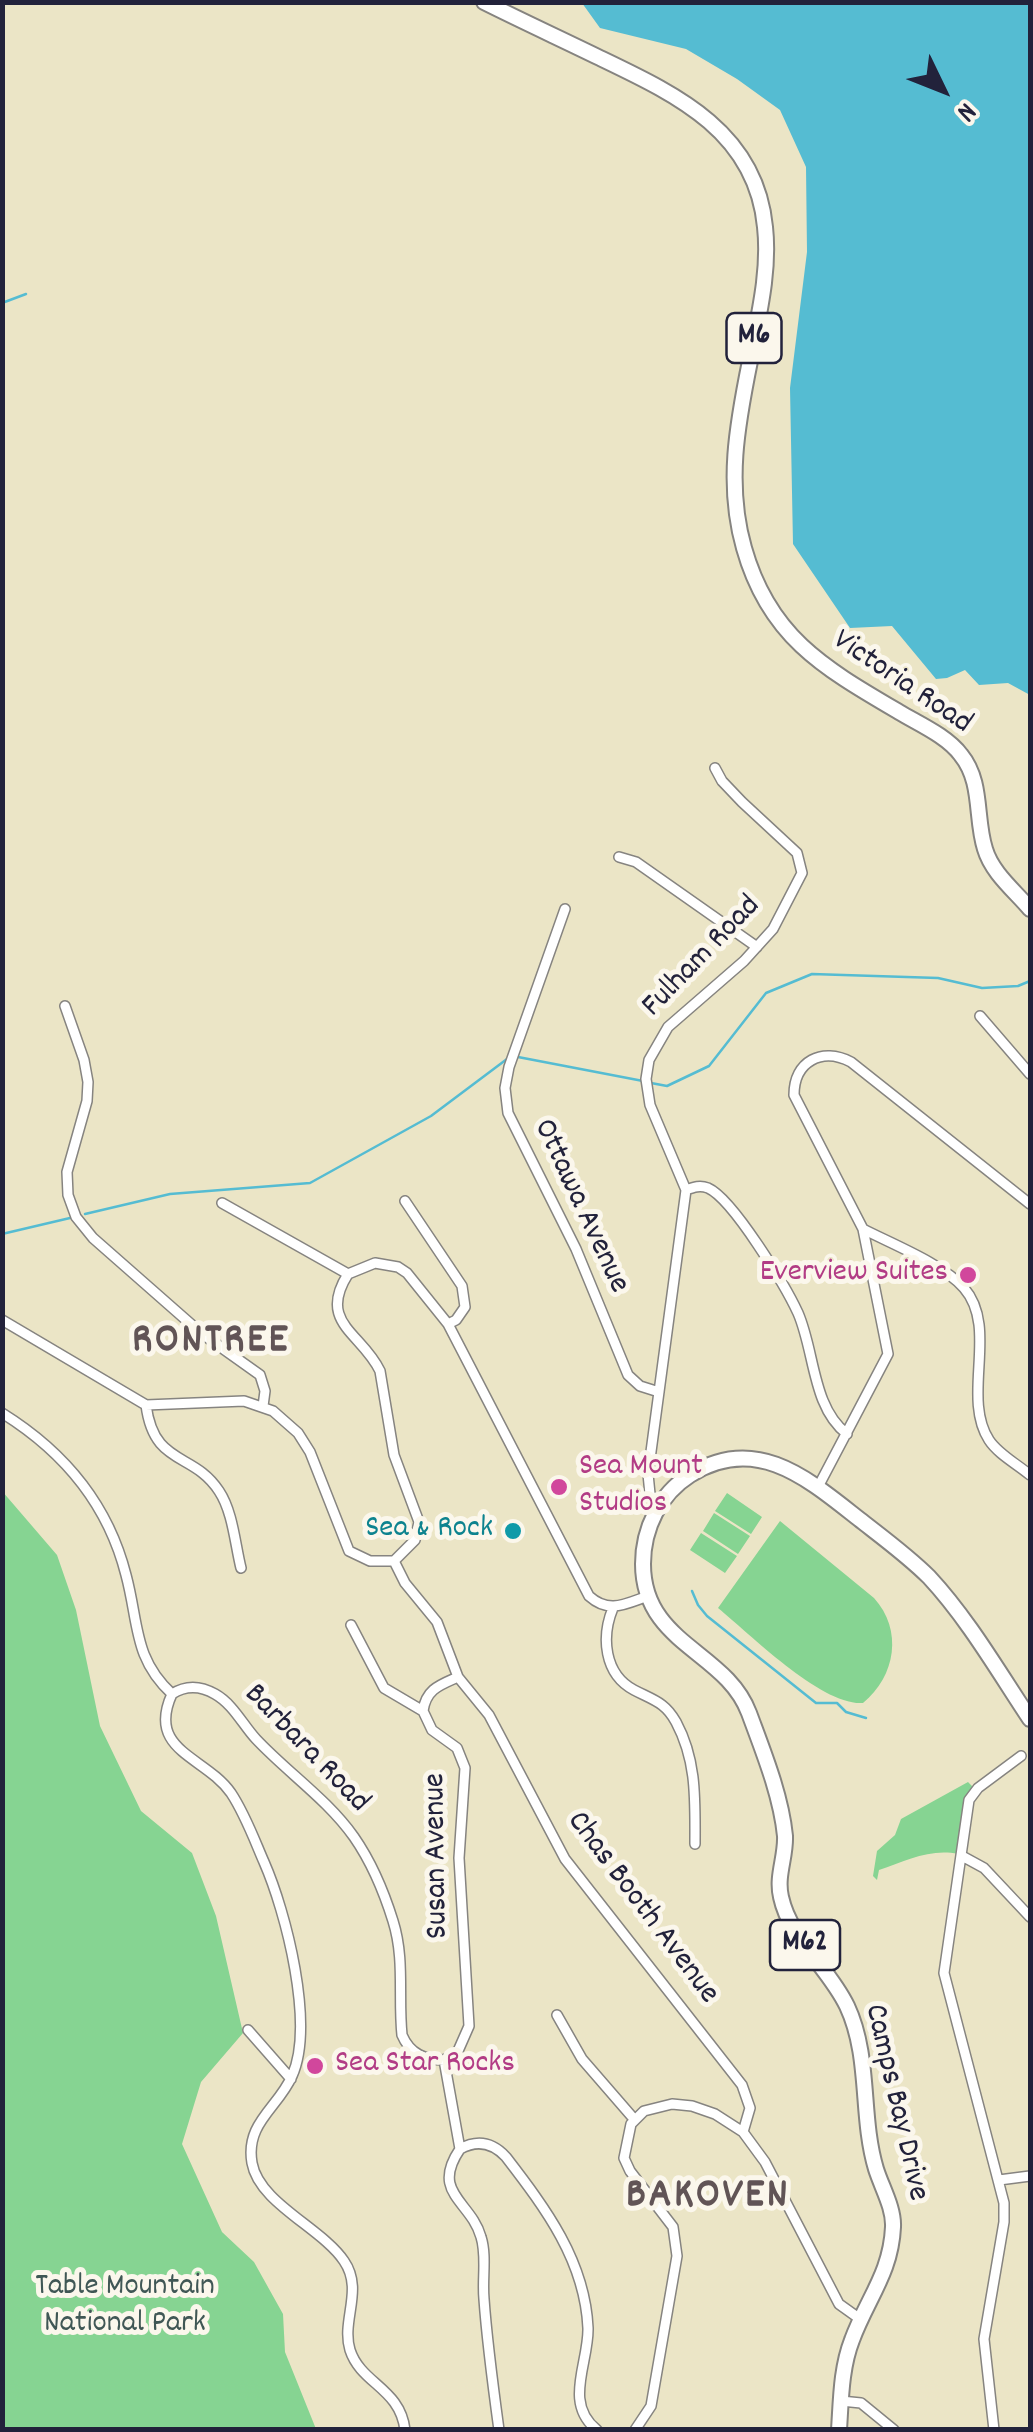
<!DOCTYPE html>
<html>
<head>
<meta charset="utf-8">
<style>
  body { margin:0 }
  #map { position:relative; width:1033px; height:2432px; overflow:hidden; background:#ebe5c6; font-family:Dekko,sans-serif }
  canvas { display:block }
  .frame { position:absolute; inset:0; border:5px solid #22223b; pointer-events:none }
  .north { position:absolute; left:893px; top:40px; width:100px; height:100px; -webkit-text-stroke:8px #fbf7ec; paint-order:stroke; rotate:133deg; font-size:28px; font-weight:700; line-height:40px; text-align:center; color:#22223b }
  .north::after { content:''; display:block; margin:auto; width:35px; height:45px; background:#22223b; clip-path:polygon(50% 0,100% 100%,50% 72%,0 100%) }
</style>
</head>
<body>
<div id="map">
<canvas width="1033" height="2432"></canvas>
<div class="frame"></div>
<div class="north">N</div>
</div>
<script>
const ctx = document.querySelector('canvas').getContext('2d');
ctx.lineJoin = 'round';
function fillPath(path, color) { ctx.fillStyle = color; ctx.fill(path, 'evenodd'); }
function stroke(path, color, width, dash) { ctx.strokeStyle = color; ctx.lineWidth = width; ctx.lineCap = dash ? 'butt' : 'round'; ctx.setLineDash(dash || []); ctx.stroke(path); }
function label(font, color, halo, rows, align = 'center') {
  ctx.font = font + ' Dekko,sans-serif'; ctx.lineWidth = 10; ctx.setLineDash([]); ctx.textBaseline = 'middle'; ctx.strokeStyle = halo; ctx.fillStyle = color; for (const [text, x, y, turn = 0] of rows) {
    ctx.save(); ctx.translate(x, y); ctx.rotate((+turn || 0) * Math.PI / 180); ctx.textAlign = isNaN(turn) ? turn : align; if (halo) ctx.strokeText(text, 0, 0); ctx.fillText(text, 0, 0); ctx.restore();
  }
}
const green = new Path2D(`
  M2 1491 57 1555 76 1610 100 1726 141 1811 192 1853 216 1916 243 2033 201 2082 182 2144 222 2232 254 2262 283 2314 285 2352 316 2429H3Z
  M727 1493 762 1517 751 1534 715 1511Z
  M714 1513 750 1536 738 1554 703 1531Z
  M780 1521 874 1598C903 1630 896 1676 863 1703 822 1706 751 1635 718 1608Z
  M701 1533 737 1556 725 1573 690 1550Z
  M968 1782 973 1787 965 1800 958 1854C931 1848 905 1861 879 1870L877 1880 873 1876 877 1851 895 1835 901 1819Z`);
const water = new Path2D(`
  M582 3H1030V695L1008 683 979 685 965 670 947 678 936 679 892 626 850 628 793 544 790 388 807 252 806 167 780 110 737 79 686 49 600 28Z`);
const stream = new Path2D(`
  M2 303 26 294
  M518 1057 643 1081
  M651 1083 667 1086 709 1066 766 993 812 974 938 978 982 988 1018 986 1030 981
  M85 1214 170 1194 310 1183 431 1116 507 1059
  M2 1234 70 1218
  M692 1591 698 1605 707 1616 816 1703H837L846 1712 866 1718`);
const minor = new Path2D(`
  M619 857 636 862 757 947
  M565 909 509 1067 505 1088 508 1113 576 1249 628 1375 640 1386 659 1392
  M65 1006 84 1060 88 1082 87 1101 67 1172 68 1195 76 1217 93 1238 201 1333 260 1375 265 1391 263 1406
  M980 1016 1030 1074
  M686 1190C694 1187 700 1185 708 1188 733 1199 786 1287 798 1313 815 1352 812 1407 847 1434
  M405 1201 462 1286 465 1307 456 1320 448 1324
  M222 1203 348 1274
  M863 1229C892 1244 943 1264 964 1288 999 1328 961 1397 989 1440 998 1454 1017 1464 1030 1475
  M2 1320 146 1405 244 1401 273 1411 298 1433 310 1452 349 1551 370 1561H394
  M146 1405C154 1467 193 1451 219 1491 233 1512 235 1544 241 1568
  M2 1413C63 1451 108 1504 126 1575 139 1623 133 1658 172 1694
  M818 1487 888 1354 863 1229 794 1095C794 1061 822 1047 851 1062L1030 1204
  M659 1505 650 1494 648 1474 686 1190 650 1105 646 1079 649 1060 668 1027 744 961 773 929 802 873 797 853 742 802 722 781 715 768
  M394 1561 415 1540 419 1522 394 1455 380 1371C362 1333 317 1323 348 1274L375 1263 398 1267 407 1273 448 1324 589 1596C609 1614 625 1604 648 1596
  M394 1561 405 1583 437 1622 458 1677 489 1715 565 1859 742 2085 750 2108 743 2132
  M613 1608C601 1637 604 1674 634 1690 653 1700 665 1702 676 1722 697 1761 695 1800 695 1844
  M351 1625 384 1688 423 1711
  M172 1694C146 1751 205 1756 231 1793 245 1814 254 1839 264 1862 286 1912 315 2025 292 2076 278 2108 245 2123 252 2163 259 2203 322 2228 344 2261 364 2290 341 2320 350 2350 361 2384 400 2388 405 2430
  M172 1694C186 1685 201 1686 215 1694 233 1704 243 1725 256 1739 288 1773 327 1799 354 1837 372 1863 384 1892 393 1921 405 1959 398 1997 402 2035 410 2054 425 2060 444 2060
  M962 1856 984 1868 1030 1917
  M557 2015 582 2059 634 2119
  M248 2030 291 2079
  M444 2060 458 2051 469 2026 459 1858 465 1768 457 1748 432 1730 423 1711C426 1689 440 1685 458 1677
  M444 2060 460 2149
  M999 2180 1030 2176
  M841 2401 861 2403 894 2430
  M499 2430C493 2386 487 2342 484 2299 482 2279 487 2256 481 2237 471 2201 430 2193 460 2149 478 2139 493 2143 506 2157 546 2209 585 2261 588 2328 589 2363 563 2403 597 2430
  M635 2430 651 2406 677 2256 673 2227 630 2171 624 2158 631 2124 644 2111 672 2104 692 2106 715 2114 743 2132 765 2162 839 2304 860 2319
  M994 2430 984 2339 1004 2222V2203L944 1973 969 1800 978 1788 1021 1756`);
const primary = new Path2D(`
  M484 2C522 21 561 39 600 58 675 94 756 131 765 227 770 272 758 318 750 361 737 425 726 485 744 548 769 637 824 668 899 712 919 724 947 736 961 755 983 782 975 818 985 849 992 873 1015 891 1030 909
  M839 2430C841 2400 841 2368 852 2340 867 2299 891 2273 893 2227 894 2208 882 2188 876 2169 860 2116 871 2057 847 2006 829 1968 790 1939 781 1897 776 1876 786 1857 785 1836 781 1795 763 1751 749 1713 726 1651 643 1644 643 1564 643 1528 660 1494 690 1475 756 1433 808 1479 859 1519 882 1537 908 1556 929 1577 968 1619 998 1671 1030 1719`);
const markers = [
  [968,1275,10,"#d1479c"],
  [559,1487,10,"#d1479c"],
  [513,1531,10,"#0f9aa8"],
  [315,2066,10,"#d1479c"]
];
const shields = [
  [754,338,55],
  [805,1945,70]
];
const shieldNames = [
  ["M6",754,338],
  ["M62",805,1945]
];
const streetNames = [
  ["Victoria Road",901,684,34],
  ["Fulham Road",703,958,-46],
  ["Ottawa Avenue",579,1207,65],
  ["Barbara Road",305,1750,46],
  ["Susan Avenue",439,1856,-91],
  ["Chas Booth Avenue",641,1909,53],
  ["Camps Bay Drive",894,2103,77]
];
const hotelNames = [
  ["Everview Suites",948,1275,"right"],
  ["Sea Mount",579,1469],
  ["Studios",579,1506],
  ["Sea Star Rocks",335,2066]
];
const cultureNames = [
  ["Sea & Rock",493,1531]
];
const parkNames = [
  ["Table Mountain",125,2289],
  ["National Park",125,2326]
];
const districtNames = [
  ["RONTREE",211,1344],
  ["BAKOVEN",708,2199]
];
fillPath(green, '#86d492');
fillPath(water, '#55bcd2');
stroke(stream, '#55bcd2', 2.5);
stroke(minor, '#868480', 12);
stroke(primary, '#868480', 18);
stroke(minor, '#fff', 9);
stroke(primary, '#fff', 14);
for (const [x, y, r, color] of markers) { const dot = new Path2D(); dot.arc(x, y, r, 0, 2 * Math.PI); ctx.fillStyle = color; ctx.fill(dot); stroke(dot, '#fbf7ec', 4); }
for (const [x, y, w] of shields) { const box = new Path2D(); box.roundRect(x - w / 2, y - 25, w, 50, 8); ctx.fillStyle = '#fbf7ec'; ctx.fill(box); stroke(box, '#22223b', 2.5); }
label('bold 30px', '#22223b', null, shieldNames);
label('32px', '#22223b', '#fbf7ec', streetNames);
label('32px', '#b23c85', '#fbf7ec', hotelNames, 'left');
label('32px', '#0d838f', '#fbf7ec', cultureNames, 'right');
label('32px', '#405755', '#fbf7ec', parkNames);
ctx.letterSpacing = '2.5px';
label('bold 42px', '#615456', '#fbf7ec', districtNames);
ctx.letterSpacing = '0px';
</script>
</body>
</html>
